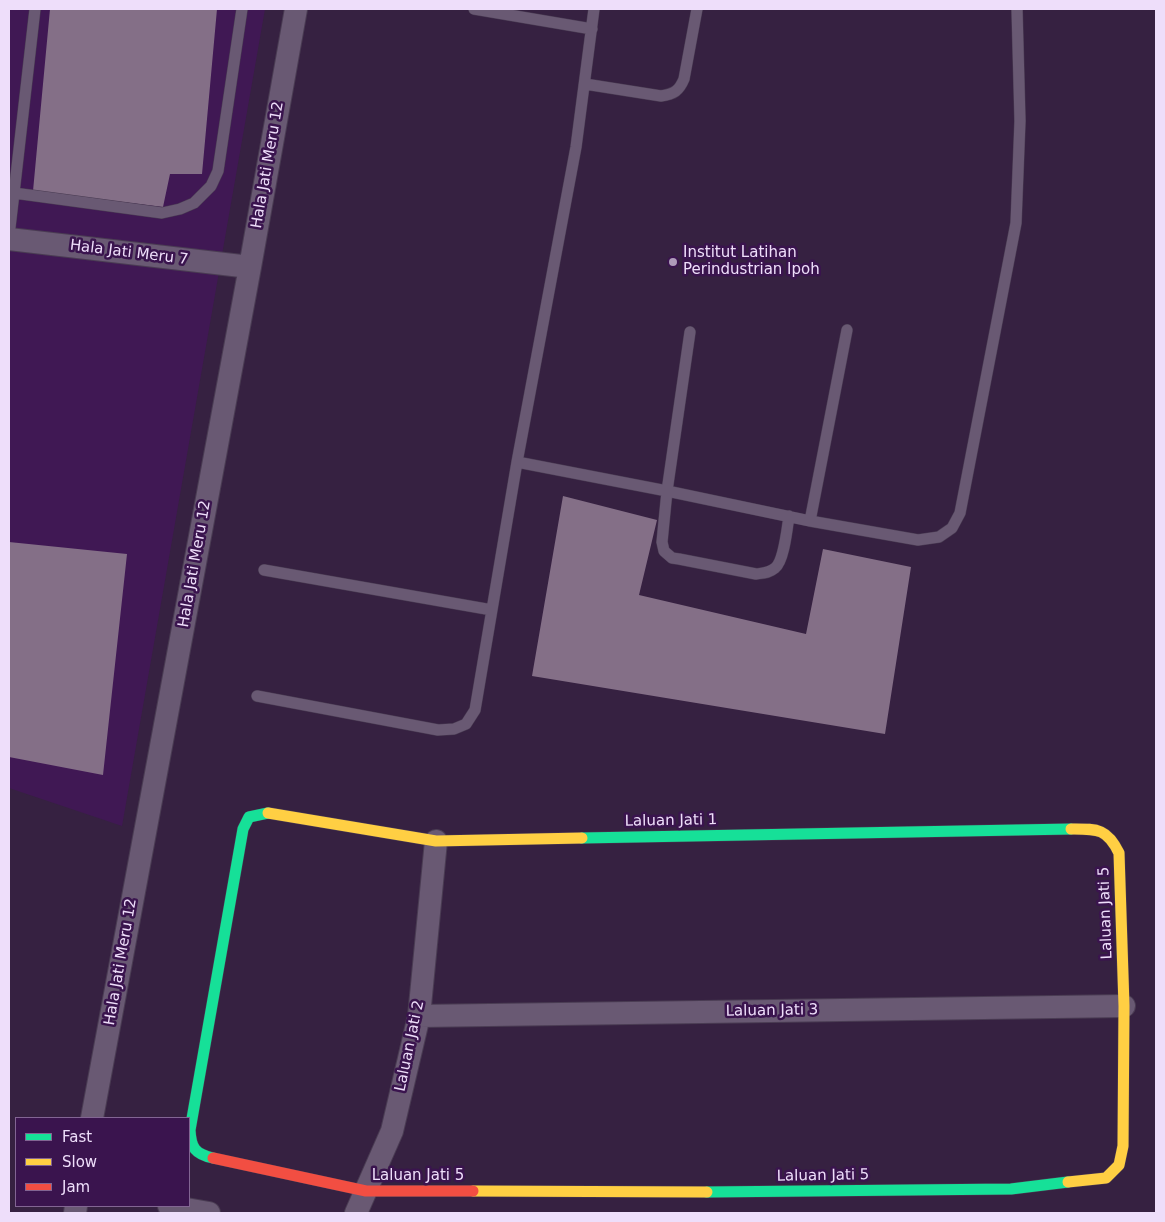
<!DOCTYPE html>
<html>
<head>
<meta charset="utf-8">
<style>
  body { margin:0 }
  #map { position:relative; width:1165px; height:1222px; overflow:hidden; background:#362141; font-family:"DejaVu Sans",sans-serif }
  canvas { display:block }
  .frame { position:absolute; inset:0; border:10px solid #eedefa; pointer-events:none }
  .legend { position:absolute; left:15px; top:1117px; width:175px; height:90px; box-sizing:border-box; background:#3a144e; border:1px solid #826593; margin:0; padding:6px 9px; list-style:none; font-size:15px; color:#eedefa }
  .legend li { display:flex; align-items:center; gap:10px; height:25px }
  .legend b { width:25px; border:1px solid #826593 }
</style>
</head>
<body>
<div id="map">
<canvas width="1165" height="1222"></canvas>
<div class="frame"></div>
<ul class="legend">
<li><b style="height:6px;background:#16e098"></b>Fast</li>
<li><b style="height:6px;background:#ffcf43"></b>Slow</li>
<li><b style="height:6px;background:#f24e42"></b>Jam</li>
</ul>
</div>
<script>
const ctx = document.querySelector('canvas').getContext('2d');
ctx.lineJoin = 'round';
function fillPath(path, color) { ctx.fillStyle = color; ctx.fill(path, 'evenodd'); }
function stroke(path, color, width, dash) { ctx.strokeStyle = color; ctx.lineWidth = width; ctx.lineCap = dash ? 'butt' : 'round'; ctx.setLineDash(dash || []); ctx.stroke(path); }
function label(font, color, halo, rows, align = 'center') {
  ctx.font = font + ' "DejaVu Sans",sans-serif'; ctx.lineWidth = 5; ctx.setLineDash([]); ctx.textBaseline = 'middle'; ctx.strokeStyle = halo; ctx.fillStyle = color; for (const [text, x, y, turn = 0] of rows) {
    ctx.save(); ctx.translate(x, y); ctx.rotate((+turn || 0) * Math.PI / 180); ctx.textAlign = isNaN(turn) ? turn : align; if (halo) ctx.strokeText(text, 0, 0); ctx.fillText(text, 0, 0); ctx.restore();
  }
}
const built = new Path2D(`
  M9 9H265L122 826 9 788Z`);
const building = new Path2D(`
  M50 9H217L202 174H170L163 207 33 191Z
  M563 496 657 520 639 595 806 634 823 549 911 567 885 734 532 676Z
  M9 542 127 554 103 775 9 757Z`);
const lane = new Path2D(`
  M35 9 14 193 162 213 180 209 194 203 211 186 218 171 242 9
  M474 9 592 29
  M585 84 661 96C674 94 679 91 684 79L697 9
  M9 192 14 193 9 236
  M690 332 667 491 662 542 664 551 672 558 679 559 756 574C763 573 769 573 775 568 784 561 787 529 789 516
  M517 462 667 491 810 521 918 540 939 537 952 528 960 513 1016 223 1020 121 1017 9
  M810 521 847 330
  M264 570 492 610
  M257 696 438 730 454 729 466 724 475 710 517 462 576 147 594 9`);
const street = new Path2D(`
  M9 239 250 267
  M419 1016 1124 1006
  M92 1118 250 267 296 9
  M169 1206 209 1213
  M75 1213 76 1206
  M356 1213 392 1131 419 1016 436 841`);
const fast = new Path2D(`
  M582 838 1071 829
  M213 1158C195 1154 191 1148 190 1130L243 829 249 817 268 813
  M707 1192 1011 1189 1068 1182`);
const slow = new Path2D(`
  M268 813 436 841 582 838
  M1068 1182 1106 1178 1119 1165 1123 1146 1124 1006 1119 853C1107 828 1097 829 1071 829
  M473 1191 707 1192`);
const jam = new Path2D(`
  M213 1158 366 1191H473`);
const markers = [
  [673,262,5,"#ae9cb9"]
];
const streetNames = [
  ["Hala Jati Meru 12",268,165,-80],
  ["Hala Jati Meru 7",129,253,7],
  ["Hala Jati Meru 12",195,564,-80],
  ["Laluan Jati 1",671,821,-1],
  ["Laluan Jati 5",1106,913,-92],
  ["Hala Jati Meru 12",121,962,-80],
  ["Laluan Jati 3",772,1011,-1],
  ["Laluan Jati 2",410,1046,-78],
  ["Laluan Jati 5",418,1176],
  ["Laluan Jati 5",823,1176,-1]
];
const poiNames = [
  ["Institut Latihan",683,253],
  ["Perindustrian Ipoh",683,270]
];
fillPath(built, '#401854');
fillPath(building, '#846f87');
stroke(lane, '#4a3c53', 12);
stroke(street, '#4a3c53', 24);
stroke(fast, '#4a3c53', 12);
stroke(slow, '#4a3c53', 12);
stroke(jam, '#4a3c53', 12);
stroke(lane, '#695973', 11);
stroke(street, '#695973', 22);
stroke(fast, '#16e098', 11);
stroke(slow, '#ffcf43', 11);
stroke(jam, '#f24e42', 11);
for (const [x, y, r, color] of markers) { const dot = new Path2D(); dot.arc(x, y, r, 0, 2 * Math.PI); ctx.fillStyle = color; ctx.fill(dot); stroke(dot, '#3a144e', 2); }
label('15px', '#eedefa', '#3a144e', streetNames);
label('15px', '#eedefa', '#3a144e', poiNames, 'left');
</script>
</body>
</html>
